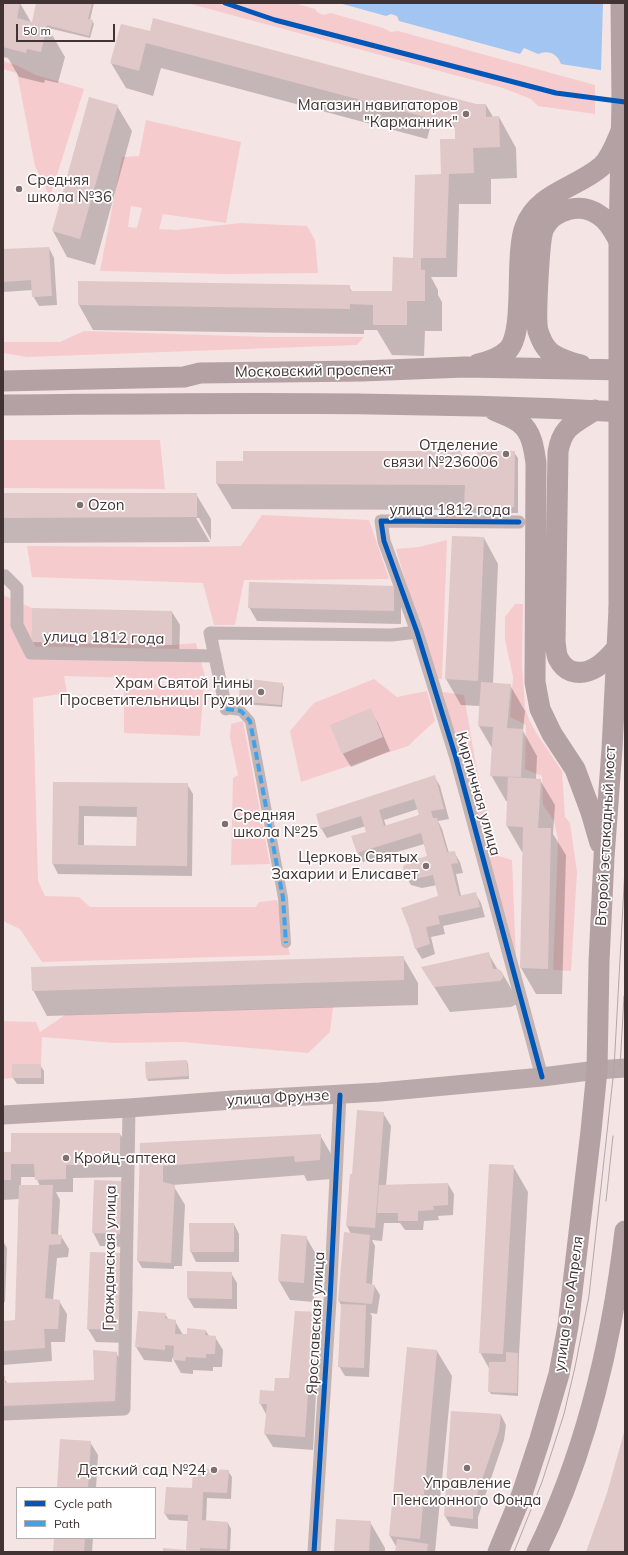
<!DOCTYPE html>
<html>
<head>
<meta charset="utf-8">
<style>
  body { margin:0 }
  #map { position:relative; width:628px; height:1555px; overflow:hidden; background:#f5e4e4; font-family:Mulish,sans-serif }
  canvas { display:block }
  .frame { position:absolute; inset:0; border:4px solid #413233; pointer-events:none }
  .legend { position:absolute; left:16px; top:1487px; width:140px; height:52px; box-sizing:border-box; background:#fff; border:1px solid #b3adad; margin:0; padding:5px 7px; list-style:none; font-size:12px; color:#413233 }
  .legend li { display:flex; align-items:center; gap:8px; height:20px }
  .legend b { width:20px; border:1px solid #b3adad }
  .scale { position:absolute; left:16px; top:24px; width:99px; height:18px; box-sizing:border-box; border:2px solid #413233; border-top:0; padding-left:5px; font-size:12px; line-height:14px; white-space:nowrap; color:#413233; -webkit-text-stroke:3px #fff; paint-order:stroke }
</style>
</head>
<body>
<div id="map">
<canvas width="628" height="1555"></canvas>
<div class="frame"></div>
<ul class="legend">
<li><b style="height:5px;background:#0057b8"></b>Cycle path</li>
<li><b style="height:5px;background:#3fa3eb"></b>Path</li>
</ul>
<div class="scale">50 m</div>
</div>
<script>
const ctx = document.querySelector('canvas').getContext('2d');
ctx.lineJoin = 'round';
function fillPath(path, color) { ctx.fillStyle = color; ctx.fill(path, 'evenodd'); }
function stroke(path, color, width, dash) { ctx.strokeStyle = color; ctx.lineWidth = width; ctx.lineCap = dash ? 'butt' : 'round'; ctx.setLineDash(dash || []); ctx.stroke(path); }
function label(font, color, halo, rows, align = 'center') {
  ctx.font = font + ' Mulish,sans-serif'; ctx.lineWidth = 3.5; ctx.setLineDash([]); ctx.textBaseline = 'middle'; ctx.strokeStyle = halo; ctx.fillStyle = color; for (const [text, x, y, turn = 0] of rows) {
    ctx.save(); ctx.translate(x, y); ctx.rotate((+turn || 0) * Math.PI / 180); ctx.textAlign = isNaN(turn) ? turn : align; if (halo) ctx.strokeText(text, 0, 0); ctx.fillText(text, 0, 0); ctx.restore();
  }
}
const green = new Path2D(`
  M187 3H294L315 9 317 12 323 15 331 13 383 28 391 32 398 31 595 85V114L538 106 531 99 503 88Z
  M3 61 16 65 36 75 84 89 50 197 35 166 17 73 3 69Z
  M146 120 241 142 226 223 163 214 159 229 176 230 241 223 307 226 315 240 318 273 225 274 100 271 122 157 139 156ZM131 206 142 208 137 228 128 227Z
  M84 331 267 337H364L357 345 27 357 3 353V342H60Z
  M3 440H160L165 489 3 488Z
  M262 515 369 520 389 579 244 580 235 625H214L203 583 32 577 27 546 170 547 241 546Z
  M447 540 442 679H435L396 549 419 547Z
  M3 595 32 608 31 641 172 645 196 643 206 680 64 676 67 693 33 698 38 881 45 896 79 897 90 907H256L259 902 277 900 290 955 42 962 20 929 3 921Z
  M515 604H523L522 666 525 708 529 719 535 731 562 771 565 817 570 823 577 872 571 971 553 970 558 840 554 821 543 805 542 776 525 769 526 725 510 717 513 677 505 639V617Z
  M374 679 397 697 427 691 435 721 408 746 301 782 290 731 314 703Z
  M124 684H204L200 736 124 733Z
  M443 692 464 695 477 771 498 856 512 860 516 961Z
  M243 721 270 864 231 865 233 778 238 775 230 737 231 724Z
  M333 1007 330 1032 308 1053 182 1042 114 1043 42 1037 41 1064H12V1078L3 1079V1021L36 1022 40 1032 65 1015Z`);
const water = new Path2D(`
  M339 3H625L606 71 561 64C557 53 548 50 538 54L524 48 520 54 399 21 397 16 391 14 386 16Z`);
const pier = new Path2D(`
  M603 3H625V73H606L601 71Z`);
const shadow = new Path2D(`
  M3 3H20L32 24 37 3H94L90 20 92 21 94 24 90 38 48 28 65 57 58 83 45 80 44 83 19 77 8 58 3 57Z
  M122 25 473 105H486L493 117H499L516 148 517 178 491 179V204H459L457 277H431L438 290V295L442 302V331H425L424 356 392 355 377 330H364V334L93 330 79 305 349 286 352 292H393L414 259 456 140V128L432 121 427 139 161 68 153 96 126 88 111 63Z
  M90 98 117 106 132 131 95 265 67 257 53 231Z
  M49 248 54 258 57 305 39 306 33 296V290L3 292V250Z
  M460 452 462 455V463H479L514 452 518 458V513H469L467 510 232 509 217 484Z
  M3 494H196L211 519V540L199 518H196L210 542 3 543Z
  M453 537 484 538 498 564 493 684 510 685 525 711 523 731 537 756 536 780H540L555 805 553 834 566 855 562 994H536L521 968 524 852H522L507 826 508 801H506L491 775 493 750 479 726 480 706 461 705 446 679Z
  M394 587 401 600V624L257 621 249 607Z
  M172 612 180 625 179 658 40 655 32 641Z
  M282 684 284 687 282 707 242 704 240 701Z
  M370 710 378 723 390 751 351 767 343 754 331 726Z
  M434 776 440 786 449 819 438 821 442 829 449 853 454 852 460 862 463 873 456 874 461 896 475 893 481 903 485 917 443 926 445 934 431 937 435 954 422 959 416 949 440 897 437 885 422 888 411 885 405 875 428 857 424 844 363 862 357 852 368 832 366 826 327 838 321 828ZM418 809 420 815 386 826 384 820Z
  M54 783 187 784 193 794 192 876 58 874 53 864ZM84 816 138 817 137 848 84 846Z
  M488 953 498 970 501 971 516 997 517 1004 511 1007 450 1012 422 968Z
  M403 957 418 983V1005L47 1016 33 990Z
  M187 1061 188 1064 189 1079 148 1081 147 1078Z
  M40 1065 44 1071V1084H17L13 1078Z
  M383 1113 391 1126 386 1186 448 1184 454 1194 453 1215 438 1216 439 1220 424 1221 423 1230H405L400 1223H384L382 1241 372 1240 375 1246 372 1285H374L380 1295 377 1314 370 1313 372 1316 369 1377 345 1376 339 1366 342 1307 339 1301 351 1234 347 1226 353 1175Z
  M120 1134 128 1147 127 1177 73 1178V1192H56L60 1200 58 1235 61 1236 69 1249 68 1257 57 1258 53 1300 59 1301 67 1314 65 1342H51L52 1361 3 1365V1322L16 1321 19 1199 3 1200V1153ZM21 1177H36L40 1186H21Z
  M320 1135 331 1154V1179L307 1181 304 1175 173 1185 185 1205 182 1266H174V1269L142 1268 138 1261 141 1144Z
  M513 1166 528 1192 519 1355 518 1396 491 1394 489 1391 490 1370 480 1352Z
  M129 1195 127 1247 100 1246 93 1232Z
  M190 1224H234L239 1234V1262H196L191 1252Z
  M282 1235 306 1237 317 1256 314 1302 290 1300 279 1281Z
  M3 1241 7 1248 5 1302H3Z
  M120 1254 126 1343 96 1342 88 1329Z
  M188 1272 231 1273 237 1283V1309L194 1308 188 1298Z
  M139 1312 165 1314 169 1320 175 1321 183 1335 206 1331 209 1336 215 1337 223 1350 222 1367H213V1371L193 1370V1374L181 1373 172 1357V1362L144 1360 136 1347Z
  M296 1312 328 1394 316 1393 313 1450 273 1447 265 1434 267 1416 260 1403 290 1379Z
  M437 1351 452 1376 435 1552H396L397 1548 390 1536Z
  M116 1353 124 1366 123 1414 3 1419V1377L8 1384 95 1381Z
  M501 1415 506 1425 504 1440 478 1517V1529L451 1526 445 1516Z
  M90 1442 98 1455 96 1488H58Z
  M228 1471 232 1477 231 1499 207 1498 206 1522 228 1523 231 1529 230 1552H164L187 1551 188 1521 169 1520 165 1514 193 1489Z
  M370 1522 385 1548V1552H335Z
  M55 1538H93L92 1552H54Z`);
const building = new Path2D(`
  M3 3H20L17 18 32 22 36 3H92L88 19 93 20 89 36 47 25 41 52 27 49 26 53 3 47 4 31H3Z
  M153 18 476 104H486V117L499 116 500 147 473 148 474 173 449 174 446 258H421V270H425V301H407V325H373V305L350 304V309L78 305V281L350 285V291H392L393 257 413 258 415 175 441 174 440 139H455V125L146 43 139 71 110 63 121 24 150 31Z
  M89 97 118 105 80 239 52 231Z
  M49 247 52 296 32 297 31 280 3 282V249Z
  M243 451H461V462H477V451H515L514 507H464L465 485 216 484V461H243Z
  M3 493H197V517L3 518Z
  M452 536 484 537 478 681 445 679Z
  M249 582 394 586V611L248 608Z
  M32 608 172 611V645L31 642Z
  M240 678 283 683 281 705 239 701Z
  M481 682 511 684 507 728 523 729 521 777 490 776 493 727 478 726Z
  M371 708 383 737 342 754 330 725Z
  M435 775 444 809 431 811 433 818H437L447 852 455 851 458 863 451 864 459 896 476 892 480 907 438 916 440 924 426 927 430 944 415 949 409 928 401 908 438 896 433 875 415 879 404 876 403 866 411 861 427 856 421 833 357 853 351 836 366 832 361 816 320 829 316 814ZM414 799 419 815 384 826 379 810Z
  M508 777 541 779 538 828H551L548 969 520 968 523 827 506 826Z
  M53 782 188 783 187 866 52 864ZM79 806 137 807 136 846 78 845Z
  M489 952 493 969H499L503 974V978L500 981 434 987 421 967Z
  M404 956V980L32 991 31 967Z
  M187 1060 188 1076 146 1079 145 1062Z
  M12 1064H41V1078H12Z
  M357 1110 384 1112 375 1228 346 1226 350 1174H352Z
  M11 1133H120V1164L66 1165V1179L35 1180 34 1164H11V1180H3V1152H11Z
  M321 1134 320 1160 295 1162 294 1156 163 1166V1182L175 1185 171 1263 137 1261 140 1143Z
  M489 1164 514 1165 503 1354 479 1353Z
  M94 1180 122 1181 120 1234 92 1233Z
  M448 1183V1205L433 1206 434 1210 418 1211V1221H398V1213H377L379 1185Z
  M19 1185H53L51 1234 62 1235 61 1244 49 1245 45 1298 60 1300 58 1329H44L45 1348 3 1351V1321L15 1320Z
  M189 1223H234V1252H190Z
  M344 1232 370 1235 366 1283 375 1285 372 1304 338 1301Z
  M281 1234 307 1236 304 1283 278 1281Z
  M90 1252 121 1253 119 1330 87 1329Z
  M187 1271 232 1272V1299L187 1298Z
  M341 1304 366 1305 364 1368 338 1367Z
  M138 1311 166 1313 165 1318 176 1320 175 1334H187V1328L206 1330 205 1335 216 1336 215 1354H206V1358L186 1357 185 1361 173 1360 174 1346 165 1345V1350L135 1347Z
  M295 1311 325 1312 321 1381 309 1380 305 1437 264 1434 267 1404H259L260 1390 274 1391 275 1378H289Z
  M407 1347 437 1350 420 1539 389 1536Z
  M93 1350 117 1352 115 1401 3 1406V1376H5V1383L94 1380Z
  M506 1352 518 1353 517 1393 488 1392 489 1362H506Z
  M451 1411 501 1414 499 1430 473 1506V1519L444 1516Z
  M625 1429V1552H586L607 1493Z
  M60 1439 91 1441 88 1488H57Z
  M193 1468 229 1470 227 1493 203 1492 202 1520 228 1522 227 1549 200 1548V1552H163V1548L186 1550 188 1515 164 1514 166 1487 192 1488Z
  M336 1519 371 1521 369 1552H334Z
  M54 1538H85L84 1552H53Z
  M397 1539 428 1544 427 1552H395Z`);
const pedestrian = new Path2D(`
  M226 709 241 711 250 721 283 898 286 943`);
const minor = new Path2D(`
  M519 522 381 521 384 541 417 632 456 758 542 1077
  M3 577 5 576 17 588V625L31 653 215 656
  M226 709 210 633 392 635 417 632
  M3 1414 124 1409 129 1108
  M314 1552 330 1300 340 1095`);
const secondary = new Path2D(`
  M3 1115 129 1108 233 1100 380 1092 542 1077 597 1070 625 1068`);
const primary = new Path2D(`
  M619 241 622 101 621 3
  M478 364C487 362 500 358 508 350 526 331 514 256 525 227 537 193 577 188 602 166 611 157 616 143 621 131
  M581 365C572 363 554 357 548 350 544 346 540 337 538 331 535 320 539 238 544 228 554 209 581 202 599 215 609 221 614 232 619 241
  M3 381 184 377 200 373 362 371 465 367 625 370
  M3 405C210 403 418 401 625 412
  M494 410C502 414 513 417 520 423 532 432 534 449 536 463L535 682 540 709 552 734 575 769 591 812 600 843
  M595 410C575 423 562 426 558 452L555 642C556 647 556 654 558 658 561 664 566 669 571 671 590 677 605 662 616 649
  M498 1552 522 1494 540 1439 559 1374 568 1326 591 1131 597 1070 599 962 604 857 612 749 619 609
  M537 1552C587 1451 612 1342 625 1231`);
const tram = new Path2D(`
  M620 1068 624 996
  M606 1201 613 1136
  M514 1552 542 1482 564 1414 575 1367 589 1296 614 1069 625 868`);
const primaryBridge = new Path2D(`
  M619 609V241`);
const quiet = new Path2D(`
  M226 709 241 711 250 721 283 898 286 943`);
const cycleway = new Path2D(`
  M225 3 275 20 556 93 625 102
  M519 522 381 521 384 541 417 632 456 758 542 1077
  M314 1552 330 1300 340 1095`);
const markers = [
  [466,114,4,"#807071"],
  [19,189,4,"#807071"],
  [506,454,4,"#807071"],
  [80,505,4,"#807071"],
  [261,692,4,"#807071"],
  [225,824,4,"#807071"],
  [426,866,4,"#807071"],
  [66,1158,4,"#807071"],
  [467,1468,4,"#807071"],
  [214,1470,4,"#807071"]
];
const poiNames = [
  ["Магазин навигаторов",458,105],
  ["\"Карманник\"",458,122],
  ["Средняя",27,180,"left"],
  ["школа №36",27,197,"left"],
  ["Отделение",498,445],
  ["связи №236006",498,462],
  ["Ozon",88,505,"left"],
  ["Храм Святой Нины",253,683],
  ["Просветительницы Грузии",253,700],
  ["Средняя",233,815,"left"],
  ["школа №25",233,832,"left"],
  ["Церковь Святых",418,857],
  ["Захарии и Елисавет",418,874],
  ["Кройц-аптека",74,1158,"left"],
  ["Детский сад №24",206,1470],
  ["Управление",467,1483,"center"],
  ["Пенсионного Фонда",467,1500,"center"]
];
const streetNames = [
  ["Московский проспект",314,371,-1],
  ["улица 1812 года",450,510],
  ["улица 1812 года",104,638,1],
  ["Кирпичная улица",478,794,74],
  ["Второй эстакадный мост",606,836,-87],
  ["улица Фрунзе",278,1098,-3],
  ["Гражданская улица",110,1258,-89],
  ["улица 9-го Апреля",569,1304,-82],
  ["Ярославская улица",316,1323,-87]
];
fillPath(green, '#f6cbce');
fillPath(water, '#a2c6f1');
fillPath(pier, '#f5e4e4');
fillPath(shadow, '#0003');
fillPath(building, '#e0c7c8');
stroke(pedestrian, '#c2b3b4', 10);
stroke(minor, '#c2b3b4', 13);
stroke(secondary, '#baa9aa', 19);
stroke(primary, '#b4a1a3', 21);
stroke(tram, '#b3a7a7', 1);
stroke(primaryBridge, '#b4a1a3', 21);
stroke(quiet, '#3fa3eb', 4, [8, 4]);
stroke(cycleway, '#0057b8', 5);
for (const [x, y, r, color] of markers) { const dot = new Path2D(); dot.arc(x, y, r, 0, 2 * Math.PI); ctx.fillStyle = color; ctx.fill(dot); stroke(dot, '#fff', 1.5); }
label('15px', '#413233', '#fff', poiNames, 'right');
label('15px', '#413233', '#fff', streetNames);
</script>
</body>
</html>
